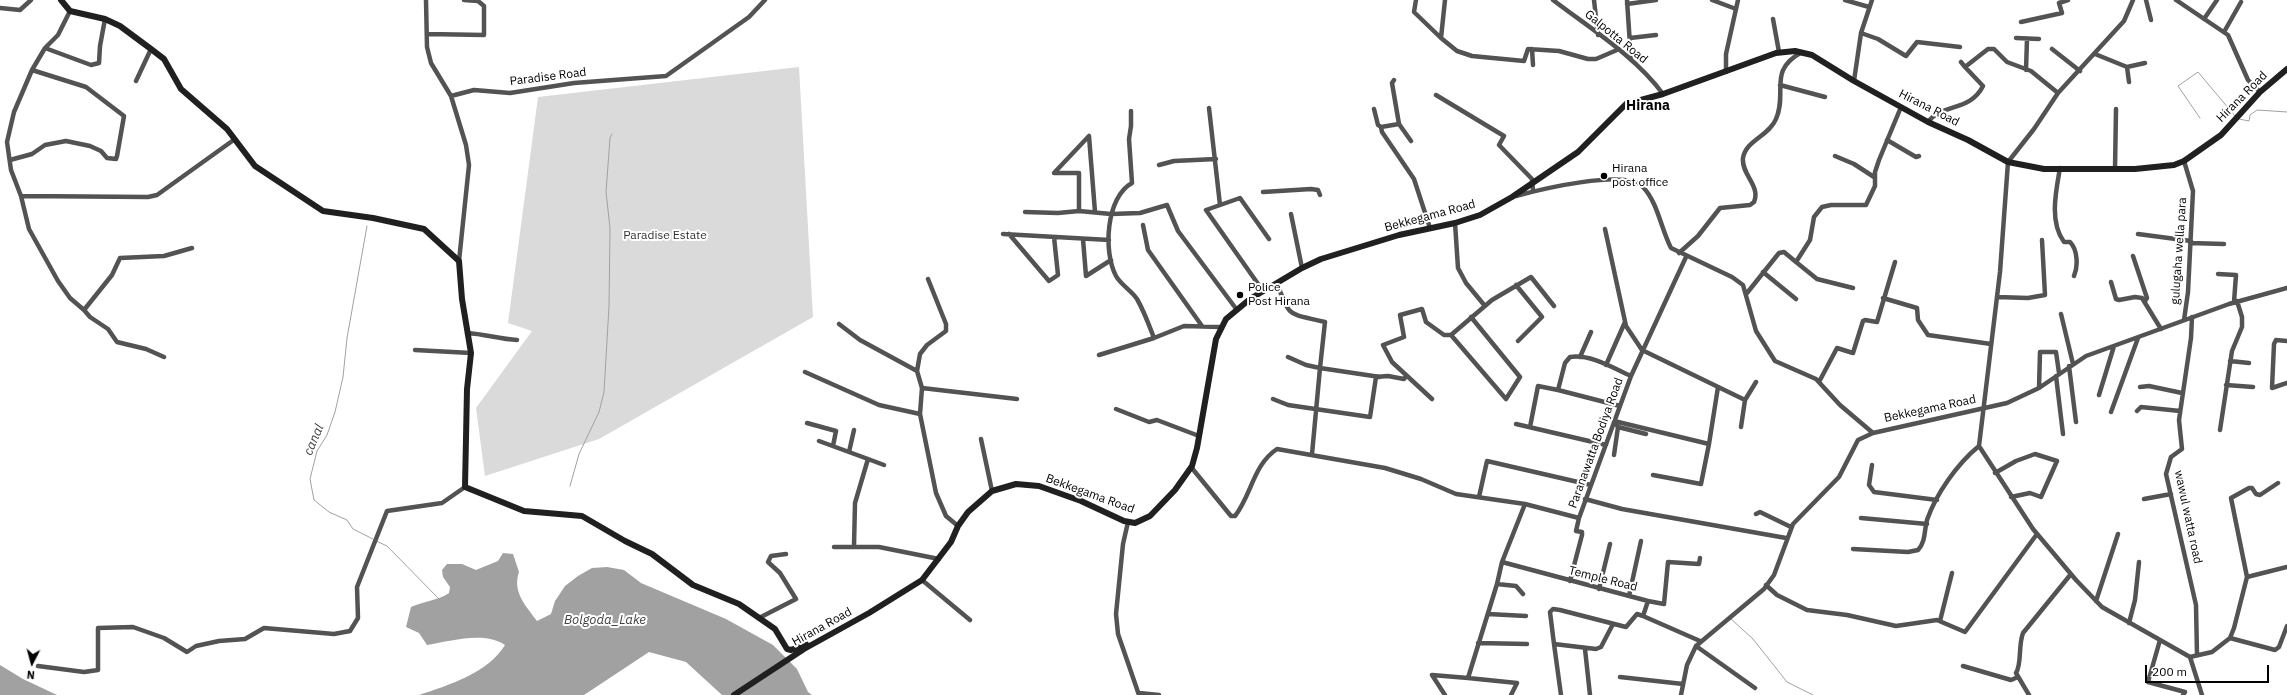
<!DOCTYPE html>
<html>
<head>
<meta charset="utf-8">
<style>
  body { margin:0 }
  #map { position:relative; width:2287px; height:695px; overflow:hidden; background:#fff; font-family:"IBM Plex Sans",sans-serif }
  canvas { display:block }
  .north { position:absolute; left:12px; top:643px; width:40px; height:40px; -webkit-text-stroke:3px #fff; paint-order:stroke; rotate:186deg; font-size:11px; font-weight:700; line-height:16px; text-align:center; color:#000 }
  .north::after { content:''; display:block; margin:auto; width:14px; height:18px; background:#000; clip-path:polygon(50% 0,100% 100%,50% 72%,0 100%) }
  .scale { position:absolute; left:2145px; top:665px; width:124px; height:18px; box-sizing:border-box; border:2px solid #000; border-top:0; padding-left:5px; font-size:12px; line-height:14px; white-space:nowrap; color:#000; -webkit-text-stroke:3px #fff; paint-order:stroke }
</style>
</head>
<body>
<div id="map">
<canvas width="2287" height="695"></canvas>
<div class="north">N</div>
<div class="scale">200 m</div>
</div>
<script>
const ctx = document.querySelector('canvas').getContext('2d');
ctx.lineJoin = 'round';
function fillPath(path, color) { ctx.fillStyle = color; ctx.fill(path, 'evenodd'); }
function stroke(path, color, width, dash) { ctx.strokeStyle = color; ctx.lineWidth = width; ctx.lineCap = dash ? 'butt' : 'round'; ctx.setLineDash(dash || []); ctx.stroke(path); }
function label(font, color, halo, rows, align = 'center') {
  ctx.font = font + ' "IBM Plex Sans",sans-serif'; ctx.lineWidth = 4; ctx.setLineDash([]); ctx.textBaseline = 'middle'; ctx.strokeStyle = halo; ctx.fillStyle = color; for (const [text, x, y, turn = 0] of rows) {
    ctx.save(); ctx.translate(x, y); ctx.rotate((+turn || 0) * Math.PI / 180); ctx.textAlign = isNaN(turn) ? turn : align; if (halo) ctx.strokeText(text, 0, 0); ctx.fillText(text, 0, 0); ctx.restore();
  }
}
const green = new Path2D(`
  M799 67 813 317 599 439 485 476 476 408 532 331 508 323 538 97Z`);
const water = new Path2D(`
  M503 553 513 554 519 572C512 592 526 606 537 621L551 614 555 601 565 586 578 576 592 568 607 567 624 570 641 583 726 619 773 645 797 669 808 692 812 695H722L686 662 649 652 584 695H419C449 685 488 673 505 645 483 631 452 641 427 645L419 633 406 627 411 607C424 601 437 601 449 593L450 587 443 577 442 570 447 564H462L476 570 498 561Z
  M0 665 23 679 57 695H0Z`);
const stream = new Path2D(`
  M2200 118 2178 86 2198 72 2235 116
  M2239 119 2249 121 2250 115 2257 110 2287 112
  M367 226 347 338 343 377 335 412 327 435 317 451 310 479 314 500 329 512 347 520 353 529 373 539
  M570 486 579 454 599 412 604 392 609 306 610 228 606 192 610 138 612 134
  M376 541 387 546 440 600
  M1731 619 1753 639 1787 682 1813 695`);
const street = new Path2D(`
  M426 0 427 47 431 63 451 96
  M1416 0 1414 12 1441 38 1445 0
  M1553 0C1591 29 1635 56 1663 94
  M1594 0 1598 35
  M1627 0 1631 60
  M1712 0 1736 9
  M1845 0 1869 7
  M2133 0 2124 21 2058 93 2034 129 2008 162 2000 272 1979 446 2033 529 2076 580 2102 607 2190 657 2202 695
  M2146 0 2151 20
  M2176 0 2228 35 2248 80 2260 92
  M1627 4 1656 0
  M0 8 20 10 31 0
  M70 11 58 35 45 48 32 70 14 112 7 142 11 170 21 196 29 229 58 281 70 298 84 310 112 275 120 258 164 256 192 248
  M1773 19 1779 52
  M2204 19 2217 0
  M2021 22 2062 13 2059 3 2068 0
  M2224 32 2241 2
  M1861 33 1878 39 1906 56 1917 42 1960 47
  M427 34 484 35V6L478 1 464 0
  M1441 38 1457 51 1472 56 1524 61 1528 49 1559 51 1588 59H1596L1617 50
  M1630 38 1656 35
  M2016 38 2039 39
  M45 48 91 65 99 63 100 46 105 19
  M1532 49 1533 65
  M2052 49 2080 71
  M2095 54 2127 67 2145 63
  M1961 62 1965 67
  M2127 67 2129 82
  M2026 70 2027 39
  M1726 72V54L1738 0
  M1394 80 1392 83 1399 124 1411 141
  M136 81 151 49
  M1854 81 1861 33 1872 0
  M1780 85 1825 97
  M1436 95 1504 136 1499 145 1532 179 1533 191
  M1209 108 1220 205
  M1374 109 1378 125 1381 127 1399 124
  M1131 111V126L1129 139 1132 183C1106 197 1103 252 1116 276 1121 285 1131 290 1137 299 1144 311 1149 325 1154 338
  M1928 122C1942 103 1970 112 1983 86L1965 67 1988 49H1994L2007 62 2031 71 2058 93
  M1381 127 1382 132 1414 179 1430 228
  M1887 140 1916 157 1919 156
  M1835 156 1854 164 1874 177
  M10 160 32 154 45 145 66 141 90 146 101 151 107 158 116 159 117 156 124 116 86 87 32 70
  M1159 165 1174 161 1216 159
  M2060 168C2056 191 2049 222 2064 242H2070C2078 250 2078 267 2074 276
  M2115 169 2116 109
  M1263 192 1311 189 1318 190 1320 195
  M21 196 148 197 157 195 235 139
  M1516 196C1538 190 1627 168 1643 187 1658 203 1661 229 1671 248L1732 277 1743 285 1756 331 1775 361 1816 379 1840 405 1873 433 2007 403 2039 388 2086 356 2229 304 2287 288
  M1079 211V173H1054L1089 136 1095 212
  M1025 212 1058 213 1079 211 1111 214 1140 213 1167 205 1178 231 1237 310
  M1291 214 1302 268
  M1455 223 1458 268 1466 283 1485 306
  M1143 225 1148 250 1202 326
  M1605 229 1626 326 1642 350 1745 400 1756 382
  M1003 234 1109 240
  M1009 234 1049 281 1058 275 1054 237
  M2138 234 2191 241
  M1083 239 1086 276 1111 260
  M2190 243 2224 244
  M1679 253 1698 236 1720 208 1750 205 1754 202C1761 186 1741 174 1743 158 1746 140 1769 136 1776 119 1788 92 1767 71 1802 52
  M2133 256 2147 298 2145 301
  M459 261 469 165 466 145 451 96 474 90 510 93 574 83 666 76 749 17 765 0
  M1796 262 1817 279 1853 288
  M1763 272 1796 299
  M2218 274 2236 275 2234 302
  M2111 282 2116 299 2119 300 2135 297 2142 298 2161 329
  M1277 283C1290 319 1288 313 1325 322L1320 368 1380 377
  M1516 285 1542 317 1518 341
  M1263 291 1206 210 1240 198 1269 239
  M1747 293 1779 253 1784 252 1796 262 1810 240 1814 217 1822 207 1831 205H1866L1875 186V172L1879 160 1901 107
  M1997 297 2028 298 2045 295 2042 240
  M1883 298 1917 308 1918 320 1928 335 1991 344
  M84 310 90 317 108 329 117 342 146 349 164 357
  M2061 314 2073 364
  M2192 317 2191 338 2179 420 2182 449 2171 457 2166 474 2196 605 2197 655
  M2184 320 2188 292 2193 191 2184 161
  M839 324 860 340 917 371 922 388 920 414 936 493 946 516 958 526
  M467 333C485 334 499 339 517 340
  M1451 335 1506 399 1520 377 1471 317
  M2287 341 2276 340 2274 344 2272 388 2287 383
  M415 350 471 353
  M1099 355 1154 338 1184 326 1221 327
  M1288 357 1306 365 1320 368 1312 454
  M1580 357 1591 332
  M2230 361 2249 363
  M1606 365 1625 322
  M2069 366 2076 422
  M917 371 920 354 927 345 946 331V324L928 279
  M805 372 879 405 920 414
  M2056 376 2063 434
  M1819 382 1837 348 1853 353 1863 321 1865 320 1877 322 1895 262
  M2226 385 2253 387
  M2140 387 2149 386 2182 393
  M922 388 1017 399
  M2039 388 2040 352H2056L2059 373
  M2099 395 2114 346
  M1273 399 1288 405 1370 417 1376 377 1388 376 1404 379 1406 376
  M1432 399 1392 362 1383 345 1404 337 1400 315 1422 309 1426 322 1444 335H1451L1492 300 1531 277 1554 306
  M1620 406 1558 390 1565 363 1570 357C1591 354 1613 368 1631 376
  M1116 409 1149 422 1157 420 1199 436
  M2137 411 2141 407 2180 411
  M2111 412 2138 338
  M1614 421 1709 444 1701 484 1653 475
  M1614 421 1618 427 1646 434
  M807 423 836 431 833 446
  M1516 424 1606 445
  M1530 427 1538 386 1558 390
  M1741 427 1745 400
  M2220 430 2232 351 2242 327V317L2237 301
  M981 439 992 491
  M819 441 868 459
  M1709 444 1718 387
  M849 452 854 430
  M1614 455 1618 427
  M1872 465 1869 485 1874 492 1937 500
  M1191 467 1231 516H1235C1252 494 1253 465 1277 449L1385 468 1421 479 1456 494 1525 504
  M1995 473 2016 461 2035 454 2057 461 2041 497 2030 493 2011 497
  M1479 497 1487 461 1591 485
  M1585 499 1622 509 1786 538
  M2144 499 2171 494
  M1756 514 1760 512 1791 527
  M1861 518 1927 524
  M1128 522 1123 544 1116 614 1118 634 1139 695
  M854 546 855 503 868 459 884 465
  M834 547H879L939 559
  M1853 549 1908 552 1918 550C1926 541 1924 531 1927 520 1936 494 1957 464 1979 446
  M1502 562 1648 601 1643 616 1700 641
  M2247 577 2231 498 2249 488H2252L2256 494 2260 495 2278 483
  M922 580 970 620
  M1570 581 1582 535V532L1576 531 1579 518
  M1497 584 1516 586 1523 594
  M1766 585 1777 595 1807 610 1847 615 1896 626 1937 620 1965 632 2037 534
  M1599 589 1610 544
  M1629 596 1641 541
  M1648 601 1664 604 1668 562 1699 564 1700 558
  M2096 601 2118 534
  M1488 614 1526 616
  M759 618 796 599 780 573 768 562 771 556 786 554
  M1940 621 1952 573
  M2129 623 2135 600 2139 562
  M1613 624 1601 647 1596 649 1554 644 1550 612 1553 609 1560 610 1626 627 1637 614 1643 616
  M2230 638 2275 650 2279 647 2287 626
  M2160 640 2148 682 2185 692 2183 695
  M1478 643 1527 644
  M1554 644 1561 695
  M1696 646 1755 688
  M1585 649 1590 695
  M2190 657 2212 652 2230 638 2234 628 2247 577 2287 567
  M38 666 84 672 98 670V628L133 627 164 638 187 652 196 646 219 641 245 639 264 628 334 634 350 631 358 618 357 587 387 511 442 503 465 487
  M1963 666 2011 680 2018 677
  M1432 675 1468 678 1497 584 1502 562 1525 504 1579 518 1631 376 1686 257
  M1432 675 1445 695
  M1620 677 1683 684
  M1468 678 1517 683 1511 695
  M1139 693 1159 695
  M1681 695 1687 665 1696 646 1764 589 1774 575 1793 524 1839 477 1858 440 1873 433
  M2029 695 2016 673C2022 664 2018 646 2023 633L2071 574`);
const secondary = new Path2D(`
  M61 0 70 11 105 19 120 26 151 49 164 59 181 89 227 129 255 166 323 211 373 218 424 229 459 261 462 299 471 353 467 389 465 487 524 511 582 516 625 541 652 554 693 585 739 604 775 629 787 649 791 650 806 644
  M734 695 804 649 869 613 922 580 951 542 958 526 968 512 992 491 1016 484 1039 486 1081 501 1124 521 1135 523 1150 516 1175 490 1192 466 1197 448 1216 339 1226 319 1250 299 1302 268 1321 259 1399 235 1455 223 1480 215 1512 197 1578 152 1626 104 1663 94 1776 53 1795 51 1812 55 1854 81 1928 122 1968 140 2008 162 2044 169H2135L2174 165 2184 161 2221 135 2260 92 2287 69`);
const markers = [
  [1604,176,4,"#000"],
  [1240,295,4,"#000"]
];
const streetNames = [
  ["Galpotta Road",1616,37,39],
  ["Paradise Road",548,77,-7],
  ["Hirana Road",2242,97,-45],
  ["Hirana Road",1929,108,27],
  ["Bekkegama Road",1430,216,-15],
  ["gulugaha wella para",2179,251,-86],
  ["Bekkegama Road",1930,409,-12],
  ["Paranawatta Bodiya Road",1596,443,-70],
  ["Bekkegama Road",1090,494,20],
  ["wawul watta road",2188,517,78],
  ["Temple Road",1603,579,14],
  ["Hirana Road",822,627,-29]
];
const poiNames = [
  ["Hirana",1612,169],
  ["post office",1612,183],
  ["Police",1248,288],
  ["Post Hirana",1248,302]
];
const parkNames = [
  ["Paradise Estate",665,236]
];
const waterNames = [
  ["canal",314,440,-67],
  ["Bolgoda_Lake",605,620]
];
const quarterNames = [
  ["Hirana",1648,106]
];
fillPath(green, '#dadada');
fillPath(water, '#a1a1a1');
stroke(stream, '#a1a1a1', 1);
stroke(street, '#535353', 4.5);
stroke(secondary, '#202020', 6);
for (const [x, y, r, color] of markers) { const dot = new Path2D(); dot.arc(x, y, r, 0, 2 * Math.PI); ctx.fillStyle = color; ctx.fill(dot); stroke(dot, '#fff', 1.5); }
label('12px', '#000', '#fff', streetNames);
label('12px', '#000', '#fff', poiNames, 'left');
label('12px', '#313131', '#fff', parkNames);
label('italic 13px', '#424242', '#fff', waterNames);
label('bold 14px', '#000', '#fff', quarterNames);
</script>
</body>
</html>
